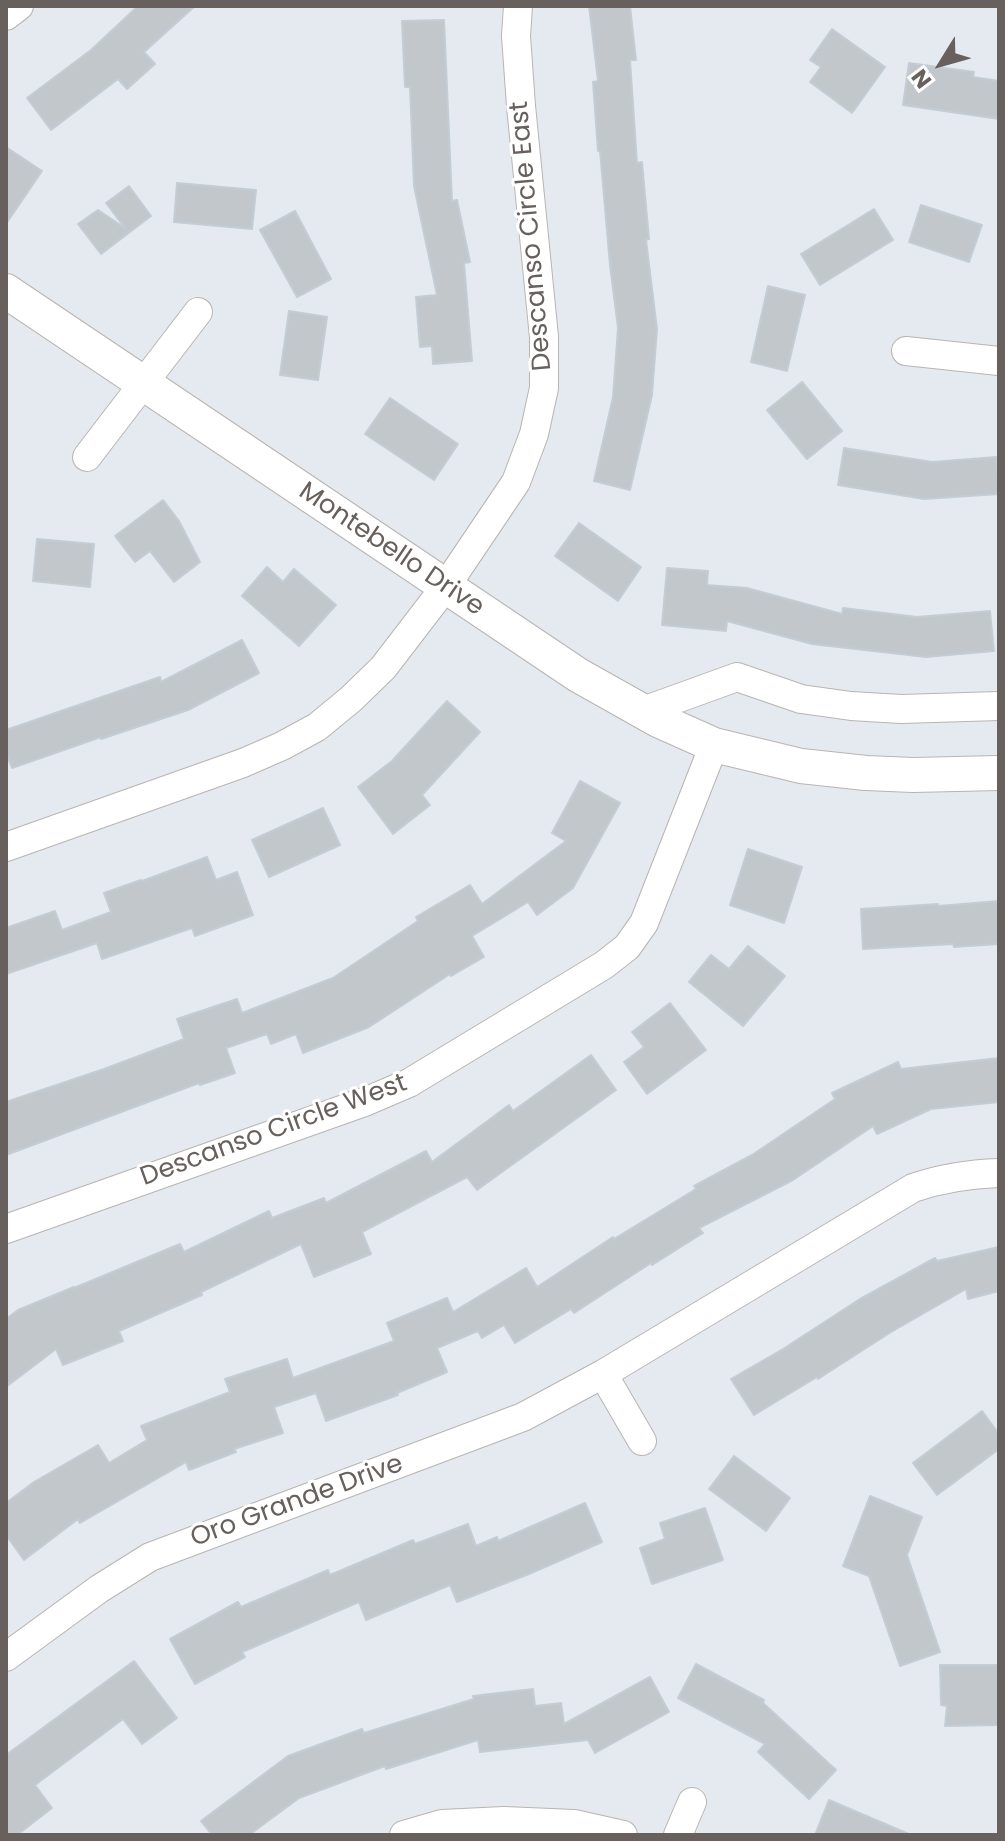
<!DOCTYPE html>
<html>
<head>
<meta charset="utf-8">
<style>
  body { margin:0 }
  #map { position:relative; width:1005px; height:1841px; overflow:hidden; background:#e5eaf0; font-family:Poppins,sans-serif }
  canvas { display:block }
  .frame { position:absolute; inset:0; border:8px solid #67605d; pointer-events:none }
  .north { position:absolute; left:901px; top:24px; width:80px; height:80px; -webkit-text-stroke:6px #fff; paint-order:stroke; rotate:233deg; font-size:22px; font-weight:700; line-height:32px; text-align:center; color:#67605d }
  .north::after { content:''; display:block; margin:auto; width:28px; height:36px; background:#67605d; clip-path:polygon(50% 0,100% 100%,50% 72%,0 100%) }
</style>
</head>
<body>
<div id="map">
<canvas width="1005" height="1841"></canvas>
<div class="frame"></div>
<div class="north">N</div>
</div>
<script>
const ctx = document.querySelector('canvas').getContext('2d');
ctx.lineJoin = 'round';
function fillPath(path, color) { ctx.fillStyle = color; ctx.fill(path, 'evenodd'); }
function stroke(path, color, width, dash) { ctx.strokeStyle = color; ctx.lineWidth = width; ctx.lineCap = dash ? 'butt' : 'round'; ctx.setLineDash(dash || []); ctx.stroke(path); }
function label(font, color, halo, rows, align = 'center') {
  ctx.font = font + ' Poppins,sans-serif'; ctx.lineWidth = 6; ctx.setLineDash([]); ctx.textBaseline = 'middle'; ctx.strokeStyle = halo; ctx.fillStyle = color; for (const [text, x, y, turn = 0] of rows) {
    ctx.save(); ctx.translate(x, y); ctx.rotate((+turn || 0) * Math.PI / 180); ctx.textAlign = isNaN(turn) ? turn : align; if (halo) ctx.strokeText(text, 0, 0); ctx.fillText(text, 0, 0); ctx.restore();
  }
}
const building = new Path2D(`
  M138 6H195L144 52 155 64 127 89 118 79 51 130 27 98 91 50Z
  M589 6H630L636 60H630L637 163 642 162 649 239 646 240 657 329 652 395 630 490 594 481 613 397 618 328 610 265 600 151H598L593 82 598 81Z
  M444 20 452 201 457 200 470 262 464 263 472 361 433 364 432 346 420 347 416 297 437 295 414 186 410 87H405L402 21Z
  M832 29 885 67 852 113 810 82 821 67 810 60Z
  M909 63 974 72 973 77 999 81V119L903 105Z
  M6 147 42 171 6 224Z
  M177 183 256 190 252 229 174 222Z
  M129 186 151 216 101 254 78 224 98 210 125 228 106 203Z
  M921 205 982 225 969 262 909 242Z
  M874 209 893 240 820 285 801 254Z
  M295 211 331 279 297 297 260 230Z
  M768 286 805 295 787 371 751 362Z
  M289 311 327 317 318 380 280 375Z
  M802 382 842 431 807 459 767 410Z
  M390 398 458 444 434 480 365 434Z
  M844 448 932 462 996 457 999 494 924 499 838 485Z
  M163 500 179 521 200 562 174 582 150 551 135 562 115 536Z
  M579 523 641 567 618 601 555 556Z
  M37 539 94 544 90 587 33 581Z
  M267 567 283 582 294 569 336 605 299 646 242 596Z
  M667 568 708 571 707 585 747 588 842 614 843 608 917 617 990 611 994 651 926 657 812 644 727 621 726 631 662 625Z
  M242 640 259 673 188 710 101 739V737L12 768 6 753V730L160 677 161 682Z
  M447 701 480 732 422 795 430 805 393 834 358 787 392 761Z
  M580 781 620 803 573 888 537 915 528 902 472 936 484 957 451 976 450 974 369 1027 303 1053 296 1034 271 1044 267 1034 226 1048 235 1073 200 1085 199 1083 6 1155V1102L104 1069 184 1039 177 1019 237 999 242 1013 333 978 418 921 416 917 470 885 482 904 566 841 552 833Z
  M323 808 340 845 269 877 252 840Z
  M748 849 802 867 784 923 730 905Z
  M207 857 216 880 237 872 253 915 195 936 192 928 102 959 97 943 6 974V928L55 911 62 930 111 912 104 893 141 880 142 881Z
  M999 901V944L954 947 953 944 863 949 861 909 938 904V906Z
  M748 946 785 976 743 1026 689 982 711 955 729 969Z
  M670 1003 706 1050 647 1094 624 1062 644 1047 632 1032Z
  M591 1055 616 1090 477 1190 467 1177 362 1232 371 1254 314 1277 301 1244 201 1292 202 1295 119 1331 123 1341 63 1365 56 1349 6 1387V1319L18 1310 74 1287V1288L180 1244 184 1252 269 1211 272 1218 324 1198 326 1203 426 1151 432 1162 509 1105 513 1111Z
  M999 1058V1102L931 1109 877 1134 873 1126 793 1180 699 1228 703 1233 652 1265 651 1263 574 1313 571 1309 515 1343 504 1325 482 1338 478 1331 437 1348 447 1372 397 1393 398 1395 326 1421 316 1393 274 1407 283 1433 234 1449 236 1452 189 1470 186 1462 80 1523 78 1519 24 1560 6 1535V1503L34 1482 98 1445 109 1463 147 1440 141 1426 230 1392 225 1379 287 1359 293 1378 394 1341 387 1323 447 1298 453 1312 526 1268 537 1287 613 1237 614 1239 696 1189 694 1186 752 1155 835 1099 832 1093 898 1062 901 1069Z
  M999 1247V1291L968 1299 966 1289 891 1332 818 1379 817 1377 754 1415 731 1379 783 1349 860 1299 935 1258 937 1261Z
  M982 1411 999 1434V1449L937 1495 913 1463Z
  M734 1456 790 1498 766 1531 709 1489Z
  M870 1496 922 1517 907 1555 940 1652 900 1666 869 1576 843 1566Z
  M585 1503 602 1542 529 1574 457 1602 450 1585 366 1620 359 1602 242 1652 245 1657 195 1684 170 1639 238 1602 241 1607 328 1570 330 1575 413 1540 415 1544 468 1524 476 1546 497 1537 498 1541Z
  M705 1508 723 1560 652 1584 640 1548 665 1539 660 1523Z
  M134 1661 177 1718 142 1744 123 1719 35 1785 52 1808 17 1835H6V1755Z
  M696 1664 764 1700 763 1703 836 1770 809 1799 758 1752 765 1744 678 1698Z
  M940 1665H999V1725L945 1726 947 1706 941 1705Z
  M650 1677 669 1712 595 1753 588 1740 480 1752 478 1740 386 1769 385 1766 299 1798 249 1835H212L201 1821 288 1756 362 1729 364 1733 474 1699 473 1696 533 1689 535 1706 561 1703 564 1724Z
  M829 1800 911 1835H815Z`);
const minor = new Path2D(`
  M6 16 19 6
  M906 351 999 361
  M87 457 198 312
  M643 711 737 677 801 699 851 706 901 709 999 706
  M6 847 243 763 282 746 317 727 351 699 383 668 446 586 516 482 534 434 544 388V337L521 106 516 36 518 6
  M6 1229 367 1101 409 1083 604 965 627 947 644 923 714 745
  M603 1374 642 1441
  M6 1657 99 1589 150 1557 523 1417 603 1374 913 1188C942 1178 968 1174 999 1173
  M404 1835 442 1824 504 1821 574 1824 623 1835
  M678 1835 692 1802`);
const tertiary = new Path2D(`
  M6 291 578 675 658 720 714 745 801 766 866 773 913 775 999 773`);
const streetNames = [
  ["Descanso Circle East",532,236,-95],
  ["Montebello Drive",391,550,34],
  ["Descanso Circle West",274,1131,-20],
  ["Oro Grande Drive",297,1502,-20]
];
fillPath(building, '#c2c7cc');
stroke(building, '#c3cdd6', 2);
stroke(minor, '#b9b4b1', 30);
stroke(tertiary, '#b9b4b1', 36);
stroke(minor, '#fff', 28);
stroke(tertiary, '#fff', 34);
label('26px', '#67605d', '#fff', streetNames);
</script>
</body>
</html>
